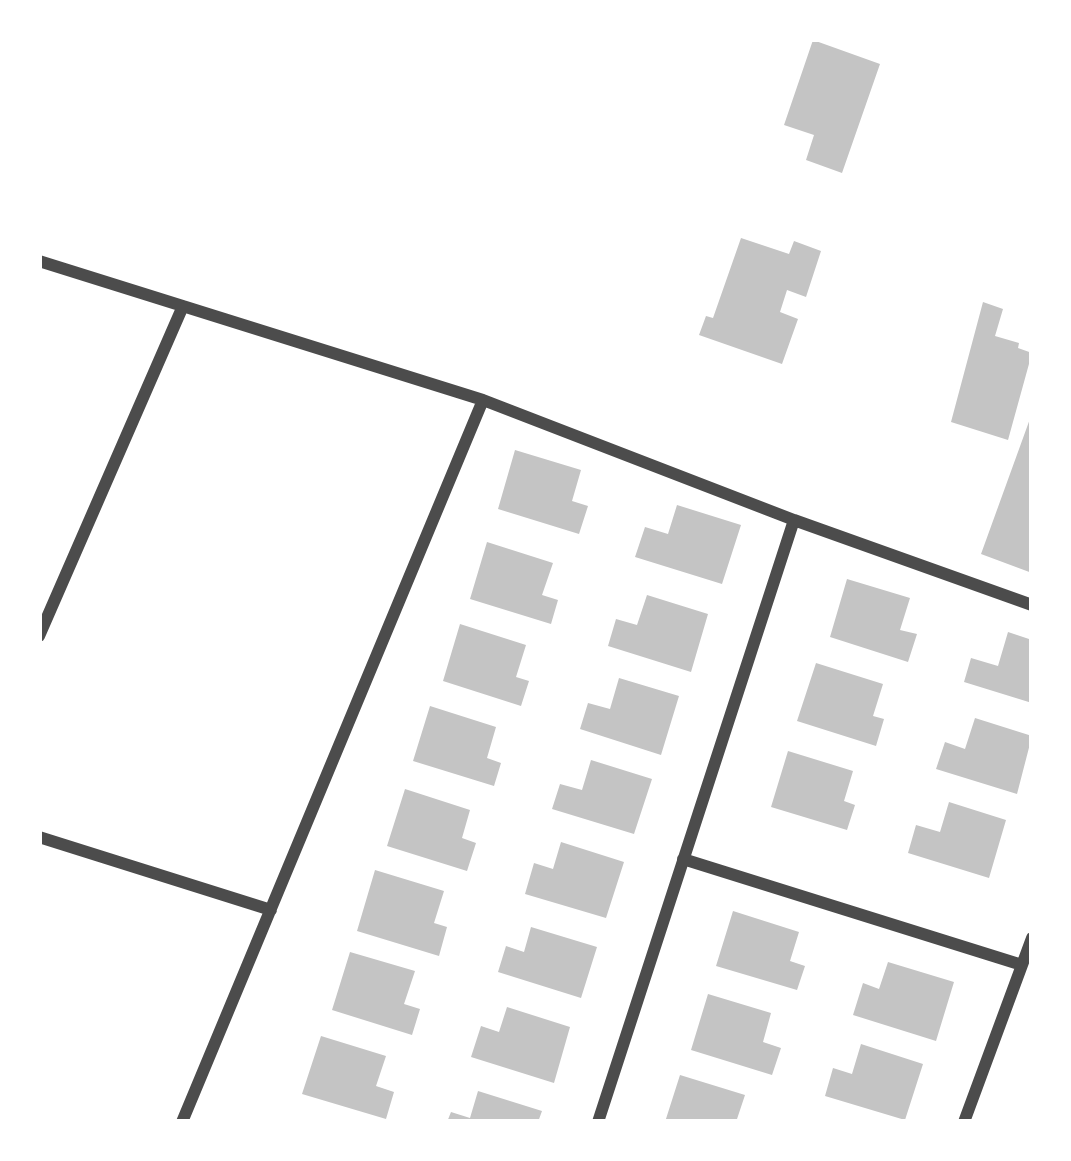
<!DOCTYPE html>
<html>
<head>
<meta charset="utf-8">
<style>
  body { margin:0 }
  #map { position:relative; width:1071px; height:1161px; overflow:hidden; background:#fff; font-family:Poppins,sans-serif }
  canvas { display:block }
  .frame { position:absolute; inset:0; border:42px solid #fff; pointer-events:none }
</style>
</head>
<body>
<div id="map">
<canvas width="1071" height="1161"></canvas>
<div class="frame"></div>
</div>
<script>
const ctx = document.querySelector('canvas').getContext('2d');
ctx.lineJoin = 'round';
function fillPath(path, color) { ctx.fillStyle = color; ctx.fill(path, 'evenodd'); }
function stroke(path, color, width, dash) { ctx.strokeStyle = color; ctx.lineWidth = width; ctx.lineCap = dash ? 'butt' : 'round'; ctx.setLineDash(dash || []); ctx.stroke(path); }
const building = new Path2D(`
  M813 40 880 64 842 173 806 160 814 135 784 125Z
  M741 238 789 254 794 241 821 251 806 297 787 290 780 312 798 319 782 364 699 335 706 316 713 318Z
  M983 302 1003 309 995 336 1019 343 1018 348 1032 353 1008 440 951 422Z
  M1031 416H1032V573L981 554Z
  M515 450 581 470 572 501 588 506 579 534 498 509Z
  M677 505 741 525 722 584 635 557 645 527 668 534Z
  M487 542 553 563 542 595 558 600 551 624 470 599Z
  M847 579 910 598 900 630 917 634 908 662 830 637Z
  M647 595 708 614 691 672 608 646 616 619 637 625Z
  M460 624 526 645 516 677 529 681 521 706 443 681Z
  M1008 632 1032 640V703L964 682 971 658 998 666Z
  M816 663 883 684 873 716 884 719 876 746 797 721Z
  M619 678 679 696 661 755 580 729 588 703 610 709Z
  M430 706 496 727 487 758 501 763 494 786 413 761Z
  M975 718 1032 736 1017 794 936 769 945 742 965 749Z
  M788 751 853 771 844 801 855 805 847 830 771 807Z
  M591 760 652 779 634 834 552 809 560 784 582 790Z
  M405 789 470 810 462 838 476 843 467 871 387 846Z
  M949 802 1006 820 989 878 908 853 916 825 940 832Z
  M561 842 624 862 606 918 525 894 534 863 553 869Z
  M375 870 444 891 434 923 447 927 439 956 357 931Z
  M733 911 799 932 790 961 805 966 797 990 716 966Z
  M531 927 597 947 581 998 498 972 506 946 524 952Z
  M350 952 415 971 404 1004 420 1009 412 1035 332 1010Z
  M888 962 954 982 936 1041 853 1015 863 983 879 989Z
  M708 994 771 1013 763 1042 781 1048 772 1075 691 1050Z
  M507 1007 570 1027 554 1083 471 1057 481 1026 499 1032Z
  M321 1036 386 1056 376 1086 394 1092 386 1119 302 1094Z
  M861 1044 923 1064 905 1120 825 1096 833 1068 852 1074Z
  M680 1075 745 1095 736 1122H665Z
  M478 1091 542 1111 538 1122H447L451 1112 470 1118Z`);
const minor = new Path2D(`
  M39 261 483 400 794 520 1032 605
  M39 636 183 306
  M39 837 271 910
  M683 859 1022 965
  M182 1122 483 400
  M598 1122 794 520
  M964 1122 1032 938`);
fillPath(building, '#c4c4c4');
stroke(minor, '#4c4c4c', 12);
</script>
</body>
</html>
